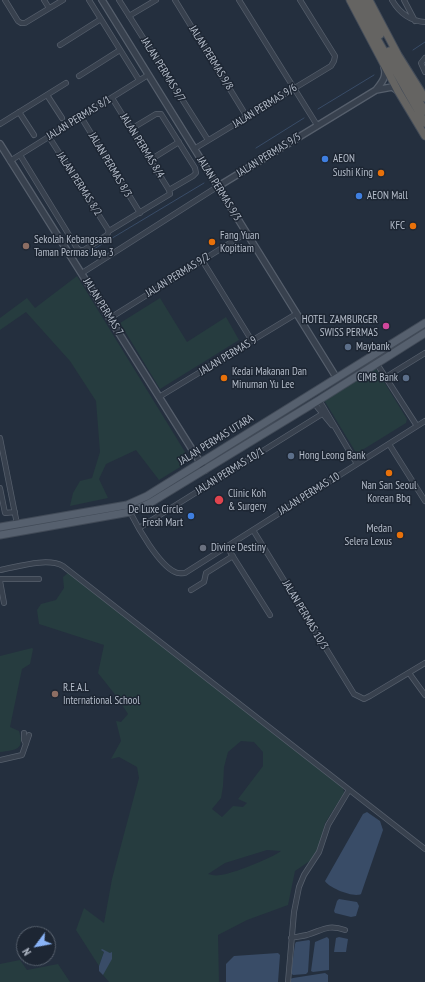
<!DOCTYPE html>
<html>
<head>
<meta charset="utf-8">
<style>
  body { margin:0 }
  #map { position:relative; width:425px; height:982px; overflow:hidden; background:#242f3e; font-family:"PT Sans Narrow",sans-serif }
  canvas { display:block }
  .north { position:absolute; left:16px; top:926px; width:40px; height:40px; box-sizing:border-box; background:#1d2633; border:1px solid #59626f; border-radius:50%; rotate:238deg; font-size:11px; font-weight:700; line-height:16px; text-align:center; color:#b4bcc9 }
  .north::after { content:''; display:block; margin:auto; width:14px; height:18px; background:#8ab4f8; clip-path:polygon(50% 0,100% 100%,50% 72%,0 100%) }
</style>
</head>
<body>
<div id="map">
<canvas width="425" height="982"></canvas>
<div class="north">N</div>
</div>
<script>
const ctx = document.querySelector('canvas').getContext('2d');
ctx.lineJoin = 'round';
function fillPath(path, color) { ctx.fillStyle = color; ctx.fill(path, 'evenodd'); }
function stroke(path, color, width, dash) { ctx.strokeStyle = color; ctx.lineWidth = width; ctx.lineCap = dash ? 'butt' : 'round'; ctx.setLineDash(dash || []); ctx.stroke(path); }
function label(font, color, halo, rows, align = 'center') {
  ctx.font = font + ' "PT Sans Narrow",sans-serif'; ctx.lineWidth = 3; ctx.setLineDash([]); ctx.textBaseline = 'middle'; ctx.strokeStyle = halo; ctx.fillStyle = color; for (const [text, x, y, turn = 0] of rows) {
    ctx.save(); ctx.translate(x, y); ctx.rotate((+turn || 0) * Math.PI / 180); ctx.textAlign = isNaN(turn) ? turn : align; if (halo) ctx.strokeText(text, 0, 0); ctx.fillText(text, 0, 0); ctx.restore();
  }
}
const green = new Path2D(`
  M77 276 185 452V464L159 480 136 450 106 464 99 479 108 498 70 506 73 493 80 481 92 478 100 452 96 401 70 361 26 312 0 330V318L27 298 35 308Z
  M160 298 187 342 226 317 239 340 160 389 120 323Z
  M374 368 376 369 407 419 406 423 359 452 355 451 324 400Z
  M69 572 343 788 344 793 325 823 317 856 295 871 288 905 247 920 218 935 219 982H109L103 975 110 953 101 950 104 952 99 966 76 930 84 908 104 923 112 879 139 778 137 767 119 757 111 759 121 741 116 721 121 722 128 714 117 697 98 673 104 645 39 624 37 610 41 604 56 600 64 588 63 577ZM241 741 254 742 263 752V766L238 799 247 803 243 807 233 806 222 817 212 809 221 798 223 786 224 767 228 752ZM267 850 281 851C274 857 230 875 220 875 216 876 212 875 208 874L225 863Z
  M32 648 33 649 30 664 22 669 10 727 19 731C25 750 16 750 0 752V656Z
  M20 960 27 970 58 964 70 982H0V964Z`);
const water = new Path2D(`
  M367 812 380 821 383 830 361 894C354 898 329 888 325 881L363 814Z
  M339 899 357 902 359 906 356 916 351 917 335 913 334 911 337 901Z
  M327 937 329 939V970L313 972 311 971 315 942Z
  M339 937 348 939 346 952H334L336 938Z
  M309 940 310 941 308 972 306 974 293 975 291 973 295 944 296 942Z
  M102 949 110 953 112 952V959L103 975 99 971V966L104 952 101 950Z
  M278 953 280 955 278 982H226V964L234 956Z
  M325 973 328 975V982H290V979L293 978Z`);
const stream = new Path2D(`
  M413 50 425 42
  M318 109 374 75
  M256 148 304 118
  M89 252 204 183`);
const minor = new Path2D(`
  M5 0 18 21 21 23H25L63 0
  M44 0 49 8
  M89 0 139 80
  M119 0 208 140
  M175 0 247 117
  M239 0 317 125
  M392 0C399 12 410 21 425 22
  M404 0 415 21
  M129 16 156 0
  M60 45 101 19
  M425 58 421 63 425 72
  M79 76 120 50
  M47 95 62 118
  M19 112 34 135
  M81 117 140 213
  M0 124 66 83
  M131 129 156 114H161L195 168 196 173 193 176 169 190
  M49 137 109 231
  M194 149 331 66 334 61 335 56 300 0
  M20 155 77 248 80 250H84L107 235 109 231 170 194 169 190 112 98
  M150 160 179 142
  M10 161 148 75
  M202 260 252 341
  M82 273 217 187
  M110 318 246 233
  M377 364 417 426
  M386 377 425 353
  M159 397 296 314
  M319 400 357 464
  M314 403 332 425
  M0 438 17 524
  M389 444 425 501
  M0 488 5 513 15 512
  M130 512C138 528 159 565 175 572 178 574 181 573 185 573L425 421
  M139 528 322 414
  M253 530 354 694 364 699 370 696 425 663
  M227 547 270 615
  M0 570C17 567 47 557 63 566L425 849
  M0 579H39
  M0 581 4 603
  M191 590 204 582 206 573 233 556
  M409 673 425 695
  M24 733V740L26 744
  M0 760 22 755 29 735
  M291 938C296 937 302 936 307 935 323 930 328 924 345 930
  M288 982 294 912 299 887 304 875 319 852 328 825 349 790`);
const tertiary = new Path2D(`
  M102 0 336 377
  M376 90 392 87 398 91
  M0 144 205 470
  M217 187 376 90C382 82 387 77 384 67`);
const primary = new Path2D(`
  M0 527 127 505 147 496 425 323
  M0 535 130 512 150 503 319 400 425 333`);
const trunk = new Path2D(`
  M350 0 398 91 425 136
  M355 0 425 123
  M362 0 380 35
  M369 0 398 55 425 98
  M389 51 425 111`);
const markers = [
  [325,159,4,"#3f7fe0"],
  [381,173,4,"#e8710a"],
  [359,196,4,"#3f7fe0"],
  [413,226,4,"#e8710a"],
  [212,242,4,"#e8710a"],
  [26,246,4,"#8d6e63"],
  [386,326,4,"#d1479c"],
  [348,347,4,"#5c6f8a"],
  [224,378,4,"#e8710a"],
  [406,378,4,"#5c6f8a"],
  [291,456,4,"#5c6f8a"],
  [389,473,4,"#e8710a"],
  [219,500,5,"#e0444e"],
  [191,516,4,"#3f7fe0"],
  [400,535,4,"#e8710a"],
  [203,548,4,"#6b7280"],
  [55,694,4,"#8d6e63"]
];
const streetNames = [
  ["JALAN PERMAS 9/8",211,58,58],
  ["JALAN PERMAS 9/7",163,70,58],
  ["JALAN PERMAS 9/6",265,106,-32],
  ["JALAN PERMAS 8/1",79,118,-32],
  ["JALAN PERMAS 8/4",142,146,58],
  ["JALAN PERMAS 9/5",269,155,-32],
  ["JALAN PERMAS 8/3",110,165,59],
  ["JALAN PERMAS 8/2",79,184,57],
  ["JALAN PERMAS 9/3",219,189,58],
  ["JALAN PERMAS 9/2",178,275,-32],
  ["JALAN PERMAS 7",103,307,58],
  ["JALAN PERMAS 9",228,356,-31],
  ["JALAN PERMAS UTARA",216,440,-32],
  ["JALAN PERMAS 10/1",230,471,-32],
  ["JALAN PERMAS 10",309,494,-32],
  ["JALAN PERMAS 10/3",305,615,59]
];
const poiNames = [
  ["AEON",333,159],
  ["Sushi King",373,173,"right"],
  ["AEON Mall",367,196],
  ["KFC",405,226,"right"],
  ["Fang Yuan",220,236],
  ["Kopitiam",220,249],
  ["Sekolah Kebangsaan",34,240],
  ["Taman Permas Jaya 3",34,253],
  ["HOTEL ZAMBURGER",378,320,"right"],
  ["SWISS PERMAS",378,333,"right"],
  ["Maybank",356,347],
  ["Kedai Makanan Dan",232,372],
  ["Minuman Yu Lee",232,385],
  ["CIMB Bank",398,378,"right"],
  ["Hong Leong Bank",299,456],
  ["Nan San Seoul",389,486,"center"],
  ["Korean Bbq",389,499,"center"],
  ["Clinic Koh",228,494],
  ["& Surgery",228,507],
  ["De Luxe Circle",183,510,"right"],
  ["Fresh Mart",183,523,"right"],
  ["Medan",392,529,"right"],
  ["Selera Lexus",392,542,"right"],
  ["Divine Destiny",211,548],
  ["R.E.A.L",63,688],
  ["International School",63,701]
];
fillPath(green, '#263c3f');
fillPath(water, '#394c67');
stroke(stream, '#394c67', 1);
stroke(minor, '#565f6c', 6);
stroke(tertiary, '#565f6c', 8);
stroke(primary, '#414a57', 9);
stroke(trunk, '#434c59', 9);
stroke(minor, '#38414e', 4.5);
stroke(tertiary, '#38414e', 5.5);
stroke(primary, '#56606e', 7);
stroke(trunk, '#656462', 7);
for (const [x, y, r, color] of markers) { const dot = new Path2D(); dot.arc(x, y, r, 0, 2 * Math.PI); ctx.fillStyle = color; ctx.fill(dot); stroke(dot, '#1d2633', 1.5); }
label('11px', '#b4bcc9', '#1d2633', streetNames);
label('11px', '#b4bcc9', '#1d2633', poiNames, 'left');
</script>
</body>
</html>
